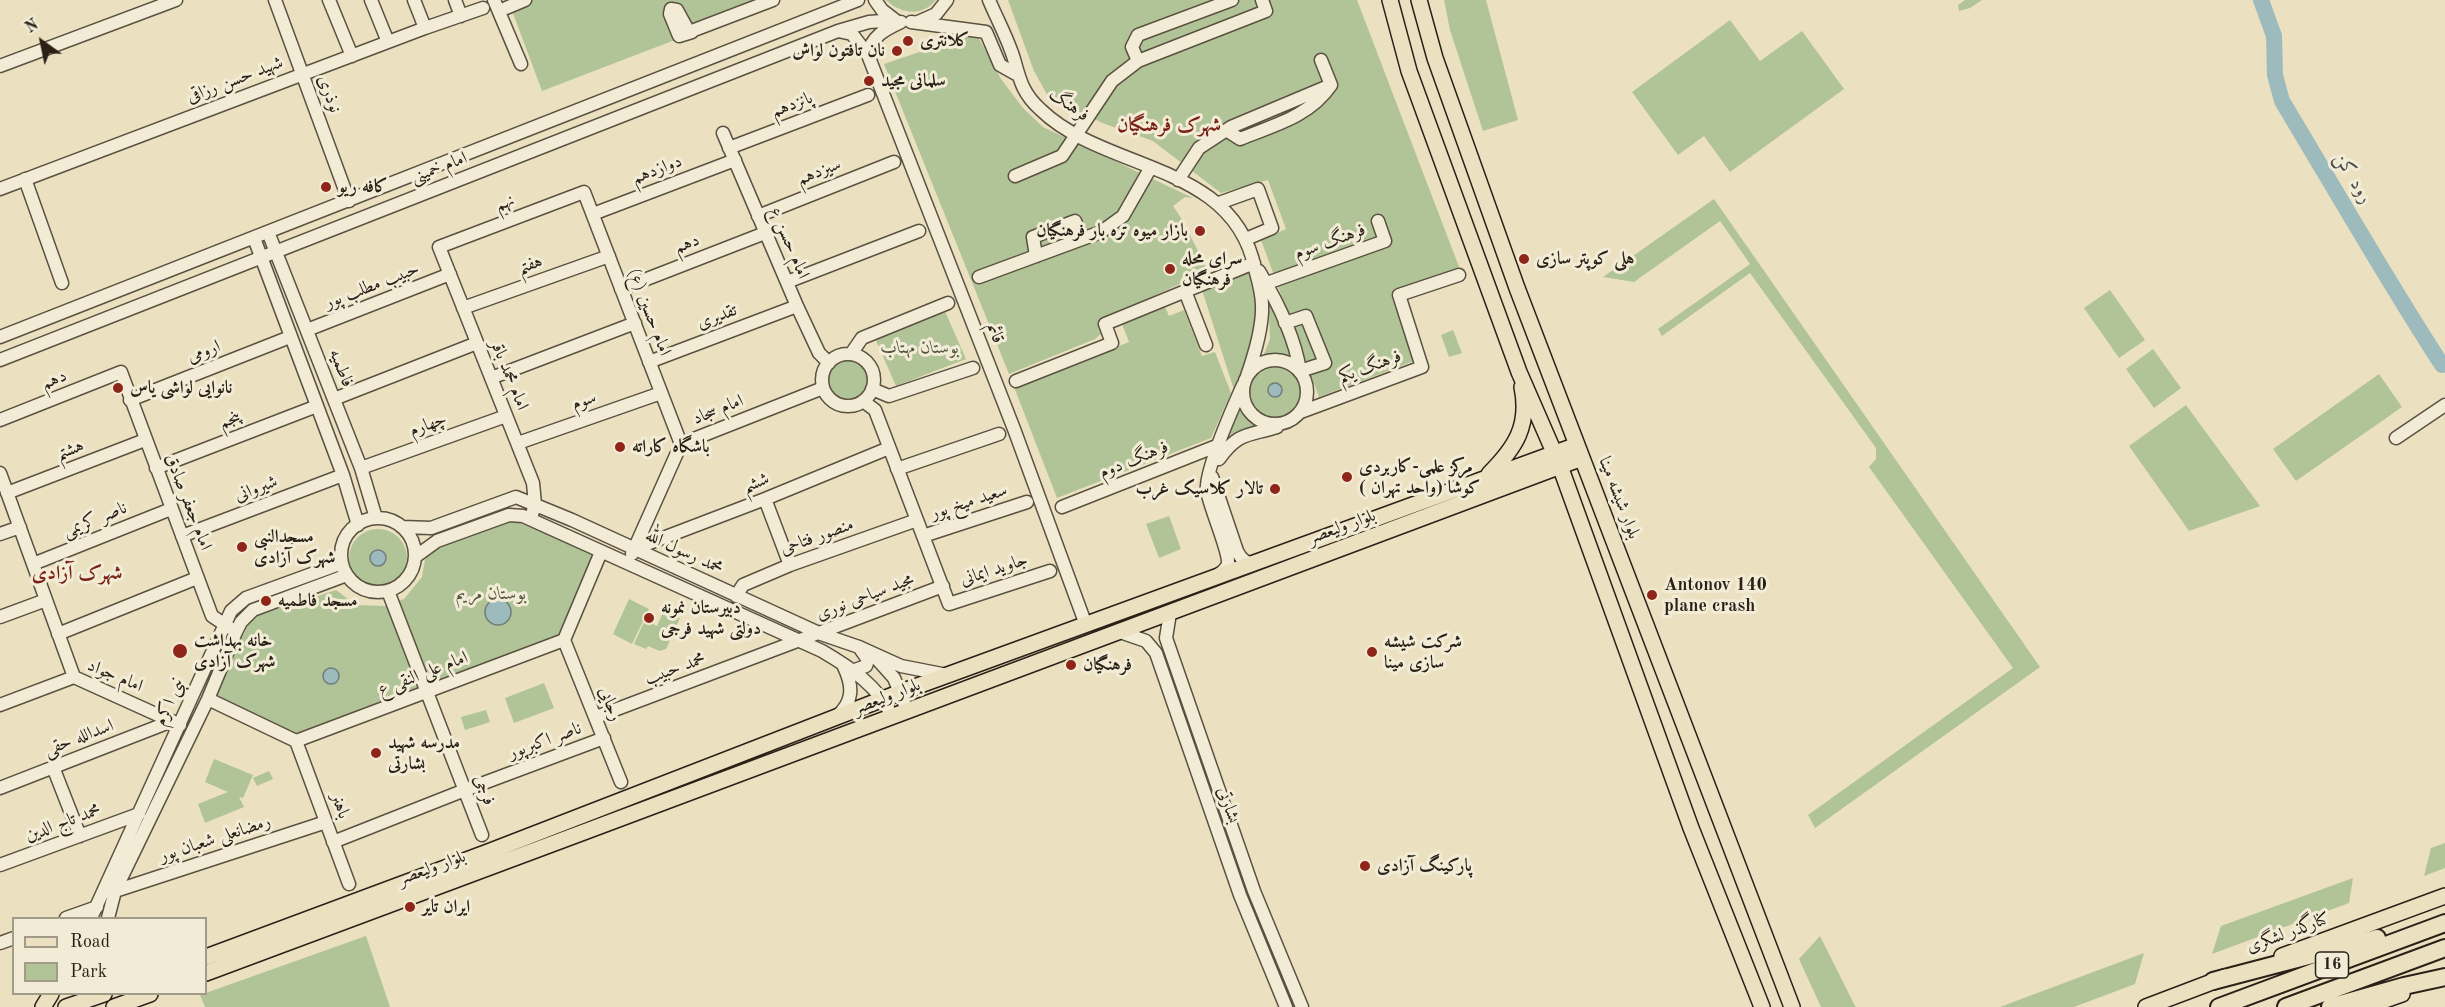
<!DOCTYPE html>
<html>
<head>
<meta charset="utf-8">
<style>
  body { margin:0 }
  #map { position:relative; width:2445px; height:1007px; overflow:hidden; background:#ebe1c0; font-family:"Old Standard TT",serif }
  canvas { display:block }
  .legend { position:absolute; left:12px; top:917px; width:195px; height:78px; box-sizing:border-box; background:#f2ecd6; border:2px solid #a29b8a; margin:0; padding:8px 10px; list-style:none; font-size:18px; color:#292117 }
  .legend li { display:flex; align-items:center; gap:12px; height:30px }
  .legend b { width:30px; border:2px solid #a29b8a }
  .north { position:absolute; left:12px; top:12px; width:60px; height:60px; -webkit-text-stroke:4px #f2ecd6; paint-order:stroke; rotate:327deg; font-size:16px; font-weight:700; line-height:24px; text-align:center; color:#292117 }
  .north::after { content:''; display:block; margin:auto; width:21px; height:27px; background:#292117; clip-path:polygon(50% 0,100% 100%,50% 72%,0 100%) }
</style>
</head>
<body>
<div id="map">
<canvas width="2445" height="1007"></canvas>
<ul class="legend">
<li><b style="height:8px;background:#ebe1c0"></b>Road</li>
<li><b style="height:16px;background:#b1c497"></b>Park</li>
</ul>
<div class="north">N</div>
</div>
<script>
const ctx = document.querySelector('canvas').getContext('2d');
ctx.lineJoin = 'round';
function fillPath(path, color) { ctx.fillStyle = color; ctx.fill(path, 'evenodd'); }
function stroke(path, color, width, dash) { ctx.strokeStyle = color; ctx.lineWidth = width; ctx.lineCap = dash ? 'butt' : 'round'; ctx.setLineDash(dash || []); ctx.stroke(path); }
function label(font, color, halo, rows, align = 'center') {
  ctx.font = font + ' "Old Standard TT",Amiri,serif'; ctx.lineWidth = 6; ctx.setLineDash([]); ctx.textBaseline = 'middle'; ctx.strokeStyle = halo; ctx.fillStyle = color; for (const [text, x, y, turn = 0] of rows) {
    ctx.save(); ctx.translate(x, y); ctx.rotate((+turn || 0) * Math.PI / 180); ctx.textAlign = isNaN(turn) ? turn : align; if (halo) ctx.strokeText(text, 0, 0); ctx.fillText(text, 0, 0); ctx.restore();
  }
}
const green = new Path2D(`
  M508 0H779L542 91Z
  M886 0H936C922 17 901 14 886 0Z
  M1008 0H1357L1461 272 1391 295 1414 361 1319 397 1261 240 1286 229 1268 180 1221 193 1153 141 1105 124 1049 98 1034 71Z
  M1444 0H1486L1518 120 1483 131 1450 30Z
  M1965 0H1982L1970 8 1959 11 1958 5Z
  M1730 20 1760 61 1802 31 1844 89 1730 172 1704 136 1678 155 1632 92Z
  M976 33 1001 79 1023 108 1043 127 1193 198 1185 197 1173 206C1187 225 1196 249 1208 271L1101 320 1102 333 1095 339 1009 374 884 64Z
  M1714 199 2040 667 1815 828 1808 815 2013 668 1869 467 1876 459V448L1750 273 1662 336 1658 329 1750 264 1720 221 1634 282 1603 277Z
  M1253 271 1258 307 1251 348 1234 390 1202 290Z
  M2110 290 2145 340 2119 358 2084 308Z
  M1268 291 1295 361C1283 356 1274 351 1262 359L1270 339Z
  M1165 307 1169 316 1184 310 1202 356 1215 352 1231 393 1211 438 1057 498 1014 387 1129 342 1122 324Z
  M944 309 966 359 896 386 874 336Z
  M1453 330 1462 353 1449 357 1441 335Z
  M2153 349 2181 388 2154 408 2126 369Z
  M828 378a20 20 0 1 1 40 0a20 20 0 1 1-40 0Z
  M1249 391a26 26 0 1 1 52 0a26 26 0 1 1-52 0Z
  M2379 374 2402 407 2296 481 2273 449Z
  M1241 403C1241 413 1250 419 1258 424L1231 438 1222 446Z
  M2186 405 2260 506 2189 531 2129 446Z
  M1169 516 1181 549 1159 558 1146 524Z
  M513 520 595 555 558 635 295 734 216 696 251 618 336 590 356 605 385 606 404 599 422 577 426 553Z
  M349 558a29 29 0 1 1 58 0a29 29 0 1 1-58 0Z
  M629 599 649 609 632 644 613 634Z
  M664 610 680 618 666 649 660 651 648 646 646 649 634 644 645 620 657 626Z
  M544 683 554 708 514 723 505 698Z
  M486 710 490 722 465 730 461 717Z
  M214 759 253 775 243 798 239 797 244 807 205 823 198 804 228 792 205 782Z
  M269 771 273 779 257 786 253 778Z
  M2445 843V868L2424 876 2431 848Z
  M2353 878 2349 903 2212 954 2221 926Z
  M366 936 390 1007H205L200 995Z
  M1820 936 1855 1006 1856 1007H1821L1799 959Z
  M2144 953 2135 984 2074 1007H2000Z`);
const water = new Path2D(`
  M1268 390a7 7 0 1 1 14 0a7 7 0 1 1-14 0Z
  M370 558a8 8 0 1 1 16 0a8 8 0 1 1-16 0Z
  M485 612a13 13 0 1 1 26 0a13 13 0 1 1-26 0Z
  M323 676a8 8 0 1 1 16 0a8 8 0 1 1-16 0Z`);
const river = new Path2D(`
  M2261 0 2274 36 2275 75 2282 101C2335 189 2386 279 2442 365`);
const minor = new Path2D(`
  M275 0 349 201
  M329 0 352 56
  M371 0 388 42
  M414 0 425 28
  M455 0 461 16
  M494 0 521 64
  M875 0 882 10 895 20
  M989 0C997 19 1008 39 1014 59 1020 81 1023 94 1041 110 1105 172 1234 162 1255 269 1258 280 1262 293 1262 305 1263 326 1254 356 1247 376
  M506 8 525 0
  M911 22 986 32 1000 65 1016 74
  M918 22 936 14 947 0
  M838 31 852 34 868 55 1014 429 1086 625
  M692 32 679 36 670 14 671 9 677 10 689 32 773 0
  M868 55C871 36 886 29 901 22
  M1138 61 1132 47 1138 35 1232 0
  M0 66 176 0
  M1226 130 1240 139C1274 125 1309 117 1331 85L1321 60
  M723 133 797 306 819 353 829 363
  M729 148 868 95
  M1015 176 1062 156 1112 81 1138 61 1266 11 1262 0
  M25 179 62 283
  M1178 180 1199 148 1231 127 1331 85
  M0 189 425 28 483 8
  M1219 203 1258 189 1272 228 1246 239
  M593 214 735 160
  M758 216 894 162
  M268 232 361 468 376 518
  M254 238 343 475 358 525
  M1036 256 1033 237 1075 221 1082 239
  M1259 271C1277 301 1295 337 1300 371L1325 363 1306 316 1285 323
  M979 277 1101 232 1123 216 1151 167
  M787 282 919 231
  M1267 283 1385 241 1378 221
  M621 289 765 233
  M1185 291 1206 345
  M463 308 609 256
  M307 330 450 274
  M0 337 858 0
  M851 354 862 338 948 303
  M822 380a26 26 0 1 1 52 0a26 26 0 1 1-52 0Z
  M1243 392a32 32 0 1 1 64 0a32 32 0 1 1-64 0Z
  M0 360 838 31 869 22 895 20
  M649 362 797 306
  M491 378 635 323
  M1016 381 1112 343 1105 324 1254 263
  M872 389 889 396 973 368
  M334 399 477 343
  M130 400 290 337
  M863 401 875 410 949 604 1050 571
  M1301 412 1422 367 1399 295 1459 275
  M0 420 121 372 212 616 230 628
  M2396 438 2445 405
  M518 443 661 393
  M1219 459C1238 432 1248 436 1277 427
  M156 468 317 406
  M361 468 506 416
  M897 469 999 434
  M0 473 74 677
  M1212 477 1237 551C1241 559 1246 564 1255 563
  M7 493 145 440
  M765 499 790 565
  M1062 507 1219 445
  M531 518 535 504 533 483 439 247 584 192 681 444
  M341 555a37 37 0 1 1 74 0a37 37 0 1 1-74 0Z
  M402 527 431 528 516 497 572 520 821 634 859 647 901 666 947 675
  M0 534 20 527
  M182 536 343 475
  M923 536 1027 502
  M634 549 765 499 889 448
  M632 554 681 444 823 388
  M415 557 437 541 509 515 523 516 822 651C851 668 878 686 892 716
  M33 564 171 509
  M1216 576C1221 573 1227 569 1228 563 1229 551 1210 508 1207 491 1204 472 1234 405 1243 385
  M388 591 482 835
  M736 596 743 585 790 565 917 520
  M1170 613 1166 638 1254 891 1302 1007
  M0 617 46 600
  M1120 632 1146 641 1156 653 1240 895 1286 1007
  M58 634 197 578
  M564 640 621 782
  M877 659 894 678 907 710
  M852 671 866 666 868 660 859 647
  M208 699 296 741 564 640 601 552
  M0 705 74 677 180 725
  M596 717 943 586
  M836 717C854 702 853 686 844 667
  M296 741 349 884
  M53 767 80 836
  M0 788 172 721
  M333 842 465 790 604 738
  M0 865 139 814
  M115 891 326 822
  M66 918 97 907
  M91 918 231 611 246 598 342 563
  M108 918 115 891 208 699 236 632 241 622 253 610 347 575
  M0 943 14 938`);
const major = new Path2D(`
  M1390 0 1409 71 1519 372 1560 466 1691 828 1762 1007
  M1419 0 1435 58 1517 288 1792 1007
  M1489 474C1515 448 1530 426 1522 387
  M2282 956 2445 896
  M206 957 488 852 901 692 1577 445
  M206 973C665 802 1124 630 1582 458
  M43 1007 51 994
  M66 1007 104 994
  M114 1007 150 994
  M2146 1007 2225 977
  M2365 1007 2402 994`);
const highway = new Path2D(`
  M2213 981 2377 938
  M2219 1007 2445 923
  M2286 1007 2445 948
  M2330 1007 2404 986 2445 977`);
const markers = [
  [908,41,6,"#8f2418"],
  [897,51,6,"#8f2418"],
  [869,81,6,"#8f2418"],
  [326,187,6,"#8f2418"],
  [1200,231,6,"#8f2418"],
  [1524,259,6,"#8f2418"],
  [1170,269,6,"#8f2418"],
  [118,388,6,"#8f2418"],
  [620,447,6,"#8f2418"],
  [1347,477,6,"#8f2418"],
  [1275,489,6,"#8f2418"],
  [242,547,6,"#8f2418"],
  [1652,595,6,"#8f2418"],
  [266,601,6,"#8f2418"],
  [649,618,6,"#8f2418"],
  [180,651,8,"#8f2418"],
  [1372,652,6,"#8f2418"],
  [1071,665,6,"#8f2418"],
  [376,753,6,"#8f2418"],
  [1365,866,6,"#8f2418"],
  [410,907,6,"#8f2418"]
];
const shields = [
  [2332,965,33]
];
const shieldNames = [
  ["16",2332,965]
];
const poiNames = [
  ["کلانتری",920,41],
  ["نان تافتون لواش",885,51,"right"],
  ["سلمانی مجید",881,81],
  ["کافه ریو",338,187],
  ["بازار میوه تره بار فرهنگیان",1188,231,"right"],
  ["سرای محله",1182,259],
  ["فرهنگیان",1182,280],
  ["هلی کوپتر سازی",1536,259],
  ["نانوایی لواشی یاس",130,388],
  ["باشگاه کاراته",632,447],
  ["مرکز علمی-کاربردی",1359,467],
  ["کوشا (واحد تهران )",1359,488],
  ["تالار کلاسیک غرب",1263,489,"right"],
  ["مسجدالنبی",254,537],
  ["شهرک آزادی",254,558],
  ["Antonov 140",1664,585],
  ["plane crash",1664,606],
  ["مسجد فاطمیه",278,601],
  ["دبیرستان نمونه",661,608],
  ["دولتی شهید فرجی",661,629],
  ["خانه بهداشت",194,641],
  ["شهرک آزادی",194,662],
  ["شرکت شیشه",1384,642],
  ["سازی مینا",1384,663],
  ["فرهنگیان",1083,665],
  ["مدرسه شهید",388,743],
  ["بشارتی",388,764],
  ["پارکینگ آزادی",1377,866],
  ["ایران تایر",422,907]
];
const streetNames = [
  ["شهید حسن رزاقی",235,80,-21],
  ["نوذری",329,94,70],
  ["پانزدهم",792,105,-21],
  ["فرهنگ",1069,105,35],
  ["امام خمینی",439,168,-21],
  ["دوازدهم",657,170,-21],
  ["سیزدهم",819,172,-22],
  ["نهم",505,203,-21],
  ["فرهنگ سوم",1330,242,-20],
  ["امام حسن ع",789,243,67],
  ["دهم",687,244,-21],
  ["هفتم",530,265,-20],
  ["حبیب مطلب پور",372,286,-21],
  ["امام حسین (ع)",649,312,69],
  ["تقدیری",717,317,-21],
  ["قائم",995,333,69],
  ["ارومی",204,352,-22],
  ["فرهنگ یکم",1370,367,-20],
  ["فاطمیه",341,368,69],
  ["امام محمد باقر",509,375,68],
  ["دهم",54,380,-22],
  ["سوم",584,401,-19],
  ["امام سجاد",718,410,-22],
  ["پنجم",230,420,-21],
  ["چهارم",428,425,-20],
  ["هشتم",70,450,-21],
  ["فرهنگ دوم",1134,460,-22],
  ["ششم",756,483,-21],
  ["شیروانی",256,489,-21],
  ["بلوار شیشه مینا",1619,498,69],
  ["امام جعفر صادق",188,502,69],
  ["سعید میخ پور",969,502,-18],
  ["ناصر کریمی",95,520,-22],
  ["بلوار ولیعصر",1342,527,-20],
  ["منصور فتاحی",817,537,-20],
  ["محمد رسول الله",684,552,25],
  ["جاوید ایمانی",994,570,-18],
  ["مجید سیاحی نوری",865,597,-21],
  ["محمد حبیب",675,669,-20],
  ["امام علی النقی ع",423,674,-21],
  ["امام جواد",115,676,23],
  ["بلوار ولیعصر",887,697,-21],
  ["نبی اکرم",170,702,-66],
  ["رجایی",610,704,68],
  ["اسدالله حقی",79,738,-21],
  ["ناصر اکبرپور",545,741,-20],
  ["فرجی",484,790,69],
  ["بشارتی",1228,805,71],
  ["باهنر",340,806,70],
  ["محمد تاج الدین",63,823,-20],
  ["رمضانعلی شعبان پور",215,839,-18],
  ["بلوار ولیعصر",432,868,-20],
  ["کنارگذر لشگری",2288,933,-20]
];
const parkNames = [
  ["بوستان مهتاب",920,348],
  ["بوستان مریم",491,594]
];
const neighbourhoodNames = [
  ["شهرک فرهنگیان",1169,126],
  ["شهرک آزادی",77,574]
];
const waterNames = [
  ["رود کن",2353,178,59]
];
fillPath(green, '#b1c497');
fillPath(water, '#9dbbbd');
stroke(water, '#6f7d7b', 1.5);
stroke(river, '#9dbbbd', 16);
stroke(minor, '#5a5141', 15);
stroke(major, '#292117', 18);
stroke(highway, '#292117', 20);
stroke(minor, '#f2ecd6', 12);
stroke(major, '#ebe1c0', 15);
stroke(highway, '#ebe1c0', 16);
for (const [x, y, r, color] of markers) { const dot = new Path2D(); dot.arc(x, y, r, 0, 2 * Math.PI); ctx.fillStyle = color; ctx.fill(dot); stroke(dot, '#f2ecd6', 2); }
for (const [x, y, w] of shields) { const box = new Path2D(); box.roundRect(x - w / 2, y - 13, w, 26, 4.5); ctx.fillStyle = '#f2ecd6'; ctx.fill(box); stroke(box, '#292117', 1.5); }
label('bold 16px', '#292117', null, shieldNames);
label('bold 18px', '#292117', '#f2ecd6', poiNames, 'left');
label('18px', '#292117', '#f2ecd6', streetNames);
label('italic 18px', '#52523d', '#f2ecd6', parkNames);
label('bold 20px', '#7a1f14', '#f2ecd6', neighbourhoodNames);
label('italic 20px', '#4c4f49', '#f2ecd6', waterNames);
</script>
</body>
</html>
